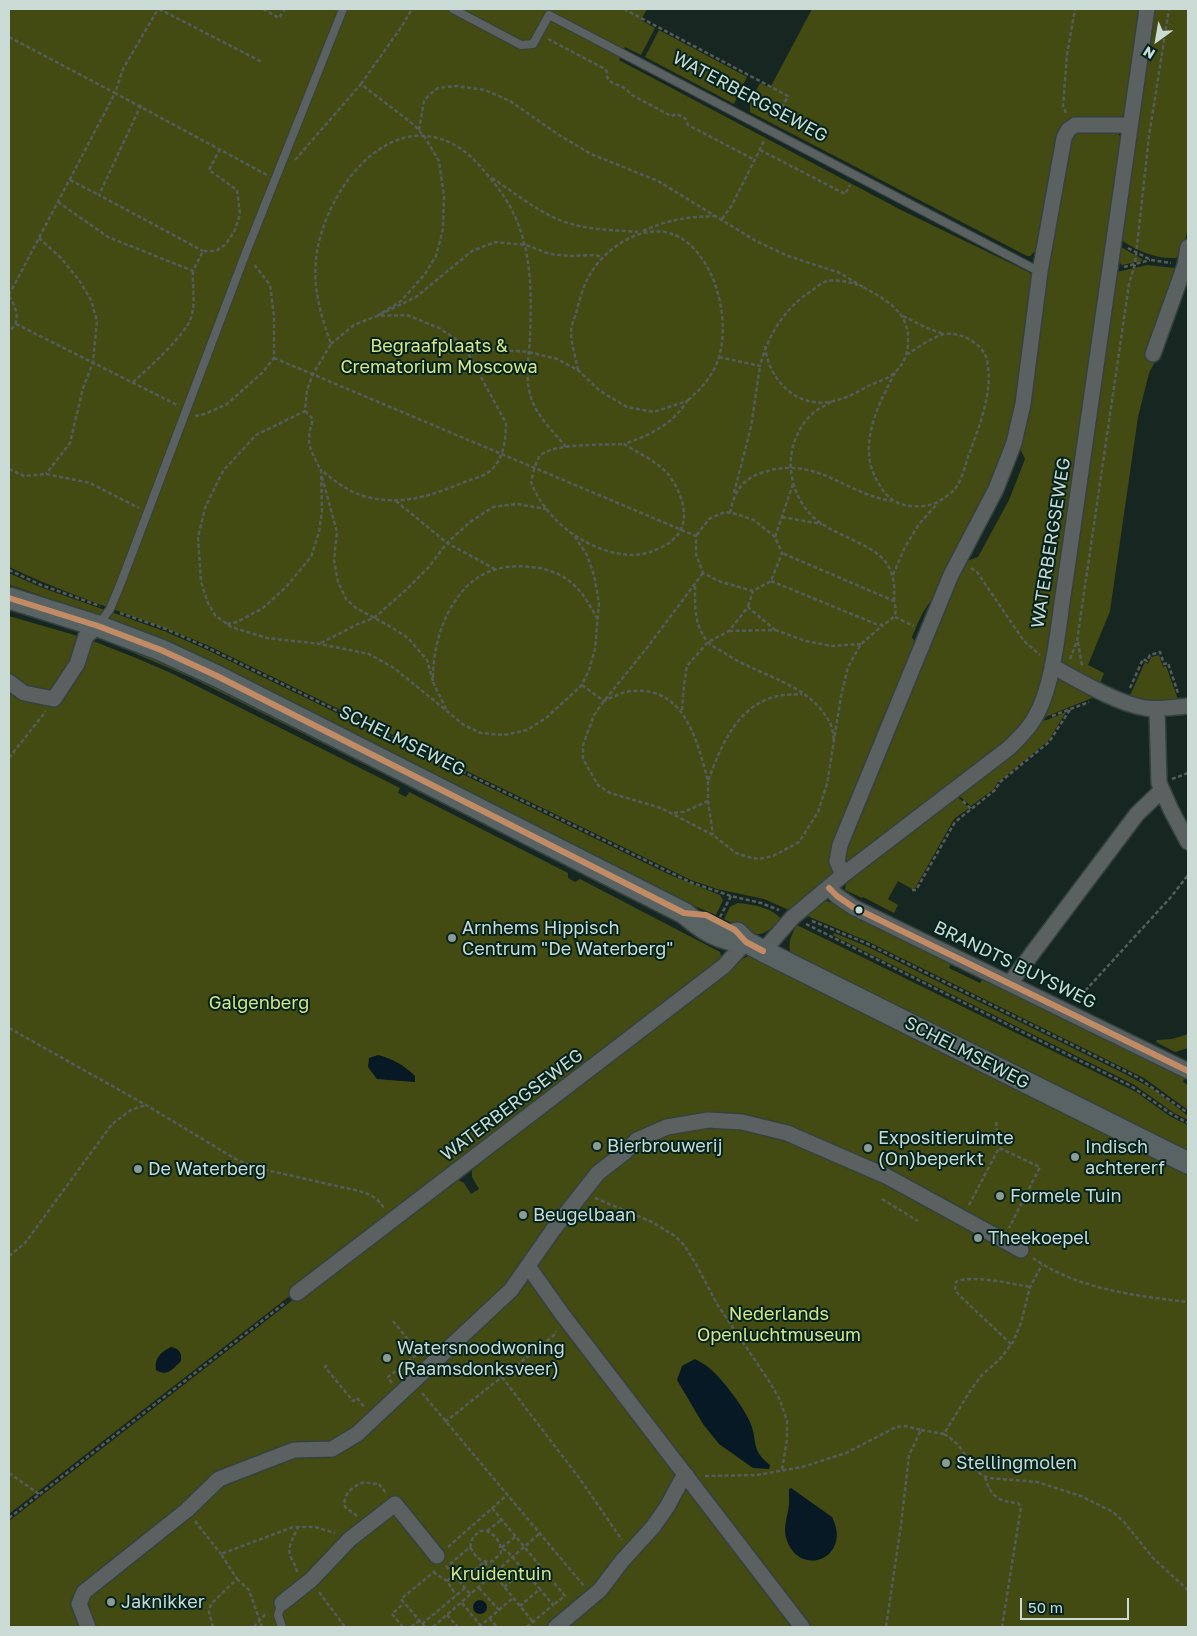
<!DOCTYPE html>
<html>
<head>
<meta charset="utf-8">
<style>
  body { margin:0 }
  #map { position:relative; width:1197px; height:1636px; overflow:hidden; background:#162722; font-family:"Golos Text",sans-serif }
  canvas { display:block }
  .frame { position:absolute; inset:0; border:10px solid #cadad5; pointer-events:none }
  .north { position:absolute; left:1132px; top:15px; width:50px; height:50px; -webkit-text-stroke:4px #05231d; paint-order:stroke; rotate:212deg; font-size:14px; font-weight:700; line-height:20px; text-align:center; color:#cadad5 }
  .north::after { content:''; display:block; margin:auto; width:18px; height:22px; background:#cadad5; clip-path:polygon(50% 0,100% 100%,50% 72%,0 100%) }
  .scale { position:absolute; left:1020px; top:1598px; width:109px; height:22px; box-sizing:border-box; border:2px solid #cadad5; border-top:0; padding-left:6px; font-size:15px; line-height:18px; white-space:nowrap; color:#cadad5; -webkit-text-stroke:4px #05231d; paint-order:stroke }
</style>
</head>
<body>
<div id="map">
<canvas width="1197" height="1636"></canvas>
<div class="frame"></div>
<div class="north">N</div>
<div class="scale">50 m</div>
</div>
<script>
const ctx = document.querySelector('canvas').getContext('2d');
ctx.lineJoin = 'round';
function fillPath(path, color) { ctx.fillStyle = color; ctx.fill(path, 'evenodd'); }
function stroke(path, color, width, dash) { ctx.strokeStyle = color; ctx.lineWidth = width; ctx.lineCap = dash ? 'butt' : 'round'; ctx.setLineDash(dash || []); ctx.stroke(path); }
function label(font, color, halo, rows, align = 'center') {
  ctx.font = font + ' "Golos Text",sans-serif'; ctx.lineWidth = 4; ctx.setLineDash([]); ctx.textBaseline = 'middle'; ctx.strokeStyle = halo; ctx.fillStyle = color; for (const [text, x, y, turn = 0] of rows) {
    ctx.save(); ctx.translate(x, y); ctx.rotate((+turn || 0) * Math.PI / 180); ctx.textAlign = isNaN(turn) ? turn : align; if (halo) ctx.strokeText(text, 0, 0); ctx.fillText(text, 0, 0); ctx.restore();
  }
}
const green = new Path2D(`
  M9 9H647L641 20 655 28 641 55 625 47 619 60 901 210 1029 272 1033 277 1021 390 1002 460 936 596C924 606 918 623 912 637L915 642 832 875 829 879 789 910 764 899 717 889 691 880 207 645C142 617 73 598 9 567Z
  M812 9H1141L1126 112 1120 118 1073 121 1040 247 1030 256H1027L750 112V102L760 83 770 88Z
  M1153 9H1188V227L1184 246 1176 258C1155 259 1138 251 1121 240Z
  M659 30 747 77 734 104 645 57Z
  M1076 131H1115L1121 137 1087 384 1044 668 1037 697 1027 719 1010 740 850 862 847 861 843 856 964 562 978 557 1009 500 1025 459 1019 446 1068 143Z
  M1121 247 1142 259V261L1122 265C1116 261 1120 254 1121 247Z
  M1147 265 1175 268 1177 270 1158 356 1149 373 1138 417 1110 611 1088 665 1104 673 1099 686 1059 667 1117 272Z
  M9 573 40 587 105 610 100 617C69 607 40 594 9 585Z
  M111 612 164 631 205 649 668 874 720 895 723 900 716 915 668 895 108 619Z
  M9 616 78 636V640L89 645 93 641 141 660 173 674 400 788 398 793 406 797 409 792 568 873V878L575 882 580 879 720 952 722 960 9 1514Z
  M97 637 109 638 232 693 402 779V783L192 678Z
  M1159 655 1163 667 1166 666 1179 702 1159 704 1129 698 1145 662 1148 664 1151 657Z
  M1058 673 1097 696 1045 717 1043 716Z
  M1066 712 1048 741 997 783 994 789 971 806 958 795 1041 721 1047 720Z
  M414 785 570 863V867L411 788Z
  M957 796 969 808 954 819 914 890 898 881 888 899 898 905 894 913 863 897 862 898 845 890 846 882 850 878Z
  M826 901 834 903 948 960 947 962 951 964 949 968 980 983 982 980 991 984 994 982 1185 1077 1183 1082 1188 1085V1110L1144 1078 867 941 805 915 817 903Z
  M738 903C751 904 773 908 781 919 757 945 751 933 724 919L730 907Z
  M797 925 1136 1092 1171 1117 1188 1125V1155L794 958C786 947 790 937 797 925Z
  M834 933 866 946 1125 1074 1156 1091 1188 1116V1120L1174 1113 1133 1084 838 938 833 935Z
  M750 955 1188 1170V1627H9V1521L389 1225 455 1178 464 1183 471 1194 479 1189 472 1177V1167L545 1108 740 960Z
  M1188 1034V1048L1175 1052 1156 1042 1157 1040 1172 1039Z`);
const water = new Path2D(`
  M378 1055C393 1059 404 1065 415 1076V1082L377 1079 368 1067 369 1058Z
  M171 1347C180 1349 182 1353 181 1361 173 1369 167 1377 156 1370 154 1358 161 1352 171 1347Z
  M695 1359C699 1361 704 1364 708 1367 720 1376 743 1406 749 1420 759 1440 749 1449 770 1465L769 1469 753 1468 719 1444 703 1424 677 1380 682 1366Z
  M791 1488 832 1517C853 1558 799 1580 786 1538 783 1526 788 1516 789 1504 789 1499 789 1494 789 1489Z
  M473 1607a7 7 0 1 1 14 0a7 7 0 1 1-14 0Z`);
const path = new Path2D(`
  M159 9 262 62
  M263 9 279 18 285 9
  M624 9 788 96 775 121
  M9 37 115 93 123 69 158 9
  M548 39 605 69 607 72C604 86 625 83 630 94L671 116 677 114 686 119 688 125 755 160
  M361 84 402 26 412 9
  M141 105 99 195 203 251
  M1066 113 1063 106 1067 55 1075 9
  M419 130 424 101 430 94 438 88 456 86 485 90 510 101 559 135 591 154 658 181 756 241 788 256 840 273 863 287
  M760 150 845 194 850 185
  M295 160 361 84 414 125 424 136 439 161 444 196 443 229 436 256 425 274 401 301 377 316 416 297 472 251 495 242 526 245 550 254 571 256 595 255 602 257
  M492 178C515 193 539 213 565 222 588 230 614 230 638 232
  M70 180 99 195
  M58 202 108 237 193 271 203 251H216L226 244 235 230 240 214 237 190 209 170 220 149
  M722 219 732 205 765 139
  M643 231C670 219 687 217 715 216
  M39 238 61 258 79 280 91 300 97 321 93 362 83 388 70 443 46 474
  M1128 248 1151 260 1171 263
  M1124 267 1150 260
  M9 295 115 93 267 175
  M9 296C16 307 22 322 9 331
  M903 316 927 328 944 334
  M16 324 177 405
  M331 344 354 325 377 316 407 315 439 328 463 344 486 349 529 352 557 359 578 370 600 391 627 407 654 412 687 401C672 425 650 435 624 444
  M765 346C768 379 797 410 833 401 845 399 858 392 868 386 876 382 889 379 895 372 904 364 908 353 908 342 910 312 886 300 863 287
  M719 357 760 366C768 335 784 309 811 291 816 288 822 282 827 281 837 279 849 282 858 285
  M274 358 696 536V554L703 573 721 582 753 591 771 581 782 553 775 537 754 520 736 514 725 512 709 519 696 536
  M578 370C576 358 571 344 571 332 571 326 574 319 576 314 579 302 582 289 588 278 603 248 646 219 679 237 717 258 732 324 717 363 710 379 700 390 687 401
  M895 373C877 406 856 449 879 484 884 493 891 501 901 504 911 508 932 507 941 500 945 497 950 494 953 491 961 483 964 470 967 460 978 429 994 393 987 360 984 349 976 343 967 338 960 335 952 333 945 334 932 337 919 347 908 354
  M133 382C147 370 186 334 191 318 196 303 192 286 193 271
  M831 402C825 406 817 409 812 414 782 443 785 489 813 517 833 535 863 540 882 558 894 570 895 585 894 601
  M305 411 313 419C305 446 310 447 321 471
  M195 416 205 414 227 404 262 373 274 358V316L270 285 253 263
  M624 444C637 452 659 463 668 474 686 498 694 530 664 546 654 551 646 554 635 555 591 555 546 522 531 482 533 474 535 463 540 456 550 443 607 445 624 444Z
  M566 447C553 431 535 415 530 394 525 375 529 356 530 337 532 281 532 229 494 183 483 169 469 152 453 144 383 108 322 198 316 259 313 289 321 316 331 344L313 374 307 390 305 411 256 435 223 471 205 508 198 537 201 582 208 603 215 615 231 627 267 638 320 644 369 654 394 668 464 725 481 733 504 735 527 730 546 718 582 685 589 670 595 649 599 603 594 575 587 555 573 534
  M9 469 24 476 46 474 90 483 139 508
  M322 477 337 532 334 560 338 582 346 599 356 608 391 627 408 638 427 660 433 681
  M734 493 751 427 760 366
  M396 501 447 543 495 569
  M730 513C734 493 741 480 761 473 816 454 842 493 892 501
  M782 517 822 524
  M775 537 793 484
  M971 568 977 572 1024 641 1040 655
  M9 570 41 585 100 606
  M703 573 646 649 604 701 594 715 583 745V759L598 785 610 793 661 808 713 835 736 853 748 857 759 859 773 856 799 842 818 812 827 784 841 696 848 667 861 644 883 625
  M893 575 905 547 919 524 938 503
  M771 581 876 624 883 625C895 617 898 615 894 601L782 553
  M695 586C695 606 694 625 707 641 711 646 718 649 723 652 757 676 809 682 830 723 833 728 833 736 834 742
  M748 606 753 591
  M120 613 166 629 206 647 690 882 731 896 761 903 779 910
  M895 617 914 626
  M227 624 237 622 263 608 286 587 311 557 319 532 322 511 321 470C335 481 348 492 367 497 404 506 433 495 467 481 476 478 488 475 494 467 504 455 506 438 506 423L463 344
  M775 630 806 641 831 646 861 644
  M1078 642 1082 666
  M321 643 358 624 374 618 407 589 428 568 447 543 470 522 493 507 517 504 546 509
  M1070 659 1077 641 1129 284 1135 264 1149 136 1169 9
  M433 677C433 641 448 596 480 576 495 567 514 565 531 567 546 568 562 574 573 584 584 594 590 606 597 618
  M433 682 446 709
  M582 685 604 701C613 697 624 691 633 691 686 687 697 742 708 781 720 749 734 712 768 699 779 694 791 695 802 694
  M1130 688 1143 659 1147 661 1150 655 1160 652 1164 664 1168 663 1178 693
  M682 710 684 685 687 666 708 642 729 631 748 607 775 630 729 631
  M1052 716 1089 702
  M9 758 46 711
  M1172 779 1188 773
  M708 781V801L713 835
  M963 801 971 809
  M674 813 684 812 708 801
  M912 890H916L955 822 995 790 1000 782 1049 742 1071 708
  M720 917 731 896
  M812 921 866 943 1137 1077 1188 1113
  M806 924 1131 1086 1173 1115 1188 1123
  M1079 1002 1085 991 1171 897 1188 875
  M9 1028 146 1105 234 1158 253 1167 359 1191C370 1194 380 1199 384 1209
  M996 1122 999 1148
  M595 1198 652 1222 675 1236 684 1245 696 1264 717 1304 769 1381 780 1400 787 1421V1439L782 1470
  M882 1199 918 1221
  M969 1205 999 1148 1040 1167 1009 1228
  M9 1256 25 1243 112 1124 131 1110 146 1105
  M1033 1258C1077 1289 1136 1296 1188 1302
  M393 1321 419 1353
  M1011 1344 960 1296 955 1290 956 1282C971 1274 1013 1284 1030 1287
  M327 1365 325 1367 353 1401 357 1398 365 1408
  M502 1377 580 1479 622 1540
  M392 1383 388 1377 419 1353
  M422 1393 584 1586
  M445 1422 536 1350 554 1335 556 1331
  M921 1430 944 1434 970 1391 982 1375 1000 1359 1013 1342 1021 1323 1030 1287 1042 1265
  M944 1434C949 1437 953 1440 957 1444 968 1456 971 1472 989 1478L1037 1482 1081 1496 1113 1512 1124 1522 1153 1558 1188 1590
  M9 1473 39 1494
  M705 1476 757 1475 802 1467 846 1453 896 1427 905 1426 921 1430 909 1455 901 1525 886 1627
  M985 1477C990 1496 999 1502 1018 1503L1021 1507 1002 1627
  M492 1508 565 1596 553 1605
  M357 1516 345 1507C342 1494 354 1485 365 1482L373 1484 378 1483 386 1493
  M9 1518 286 1302
  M195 1521 221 1554
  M487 1531 501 1520
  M515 1537 501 1548 507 1551 540 1589 520 1606
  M448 1547 507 1495
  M450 1564 470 1547 473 1537 480 1531H487L496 1537 500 1545 501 1553 493 1561C482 1564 475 1557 470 1547
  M446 1566 471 1595
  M297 1572C296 1566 294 1563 291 1558 286 1547 294 1537 298 1527
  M433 1572 447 1581 456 1595
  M237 1579 249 1590 262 1627
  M447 1581 454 1575
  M460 1583 484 1562 533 1622
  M504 1587 524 1571
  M479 1588 499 1610 479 1627
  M319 1592 345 1627
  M462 1603 481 1626
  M499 1610 513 1598
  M447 1615 458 1627
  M489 1618 497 1627
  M422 1624 465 1588
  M213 1627 209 1612 211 1604 237 1579 221 1554 293 1527H315L335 1533
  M254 1627 267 1612
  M403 1627 392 1614 404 1603
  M411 1627 419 1621
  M425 1627 401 1599 435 1571
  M433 1627 540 1533
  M527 1627 553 1605 540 1589`);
const lane = new Path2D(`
  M453 9 521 45 533 44 549 15 1040 272
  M99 624 110 609 122 580 245 255 343 9
  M282 1603 278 1615 282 1627`);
const street = new Path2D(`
  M1153 354 1185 265 1188 247
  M1052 666C1080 681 1114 702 1145 708 1159 710 1174 707 1188 706
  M9 682 24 693 54 699 77 664 86 636 98 626
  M1157 709 1159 783 1171 810 1188 842
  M843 875 837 861 840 845 951 575 996 489 1014 443 1023 404 1040 272 1064 138 1068 130 1075 125H1130
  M829 888 837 896 853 907 1188 1071
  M763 951 793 917 843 875 1009 748C1018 739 1028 730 1034 719 1055 685 1058 623 1065 583L1147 9
  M1010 983 1137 814 1162 790
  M528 1266 562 1314 802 1627
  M297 1293 724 966 746 942
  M282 1603 311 1580 350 1539 395 1504 437 1556
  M88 1627 79 1604 84 1592 187 1510 219 1479 294 1450 332 1449 357 1434 511 1290 553 1230 598 1173 625 1152 637 1140 667 1127 708 1120 742 1122 787 1133 886 1176 1021 1250
  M556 1627 600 1590 622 1561 653 1527 667 1507 681 1481 687 1476`);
const secondary = new Path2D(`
  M9 598 98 626 161 650 217 676 684 913C704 930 719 940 746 942
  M737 933 746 942 763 951 1188 1163`);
const bus1 = new Path2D(`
  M9 598 98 626 161 650 217 676 684 913 706 915 735 930 746 942 763 951
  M829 888 837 896 853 907 1188 1071`);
const markers = [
  [859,910,4.5,"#cadad5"],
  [452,938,5,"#8b9b96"],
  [597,1146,5,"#8b9b96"],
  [868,1148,5,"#8b9b96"],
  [1075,1157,5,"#8b9b96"],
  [138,1169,5,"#8b9b96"],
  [1000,1196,5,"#8b9b96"],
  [523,1215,5,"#8b9b96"],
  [978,1238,5,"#8b9b96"],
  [387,1358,5,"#8b9b96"],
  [946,1463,5,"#8b9b96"],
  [111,1602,5,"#8b9b96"]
];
const streetNames = [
  ["WATERBERGSEWEG",750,97,28],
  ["WATERBERGSEWEG",1051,543,-81],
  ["SCHELMSEWEG",402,741,26],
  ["BRANDTS BUYSWEG",1015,965,26],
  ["SCHELMSEWEG",967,1053,27],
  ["WATERBERGSEWEG",512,1105,-37]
];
const parkNames = [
  ["Begraafplaats &",439,346],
  ["Crematorium Moscowa",439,367],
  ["Galgenberg",259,1003],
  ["Nederlands",779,1314],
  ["Openluchtmuseum",779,1335],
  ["Kruidentuin",501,1574]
];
const poiNames = [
  ["Arnhems Hippisch",462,928],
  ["Centrum \"De Waterberg\"",462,949],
  ["Expositieruimte",878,1138],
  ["(On)beperkt",878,1159],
  ["Bierbrouwerij",607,1146],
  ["Indisch",1085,1147],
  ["achtererf",1085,1168],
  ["De Waterberg",148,1169],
  ["Formele Tuin",1010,1196],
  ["Beugelbaan",533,1215],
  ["Theekoepel",988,1238],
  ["Watersnoodwoning",397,1348],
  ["(Raamsdonksveer)",397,1369],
  ["Stellingmolen",956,1463],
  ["Jaknikker",121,1602]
];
fillPath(green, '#434a12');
fillPath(water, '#071924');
stroke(lane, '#34423e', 10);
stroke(street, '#34423e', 18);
stroke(secondary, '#34423e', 24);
stroke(path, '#555d5c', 2.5, [4, 2.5]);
stroke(lane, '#5a6160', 8);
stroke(street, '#5a6160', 15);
stroke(secondary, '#5a6363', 21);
stroke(bus1, '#c18c65', 6);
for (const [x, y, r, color] of markers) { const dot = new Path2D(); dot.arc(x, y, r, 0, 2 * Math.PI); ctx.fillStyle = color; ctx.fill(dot); stroke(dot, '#05231d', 2); }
label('18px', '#cadad5', '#05231d', streetNames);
label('18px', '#d9e489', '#05231d', parkNames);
label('18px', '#cadad5', '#05231d', poiNames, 'left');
</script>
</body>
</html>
